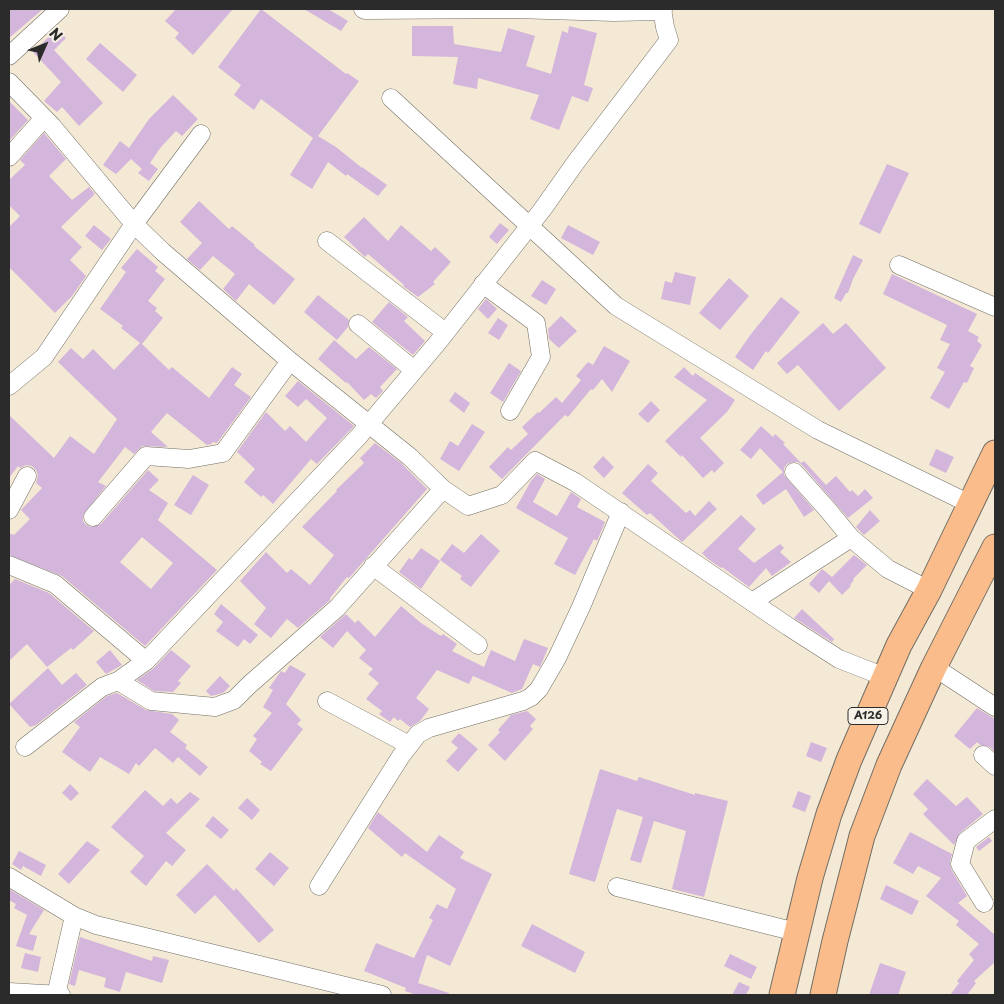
<!DOCTYPE html>
<html>
<head>
<meta charset="utf-8">
<style>
  body { margin:0 }
  #map { position:relative; width:1004px; height:1004px; overflow:hidden; background:#f4e9d4; font-family:"Playpen Sans",sans-serif }
  canvas { display:block }
  .frame { position:absolute; inset:0; border:10px solid #2b2b2b; pointer-events:none }
  .north { position:absolute; left:20px; top:20px; width:50px; height:50px; -webkit-text-stroke:4px #f7f3e8; paint-order:stroke; rotate:46deg; font-size:14px; font-weight:700; line-height:20px; text-align:center; color:#2b2b2b }
  .north::after { content:''; display:block; margin:auto; width:18px; height:22px; background:#2b2b2b; clip-path:polygon(50% 0,100% 100%,50% 72%,0 100%) }
</style>
</head>
<body>
<div id="map">
<canvas width="1004" height="1004"></canvas>
<div class="frame"></div>
<div class="north">N</div>
</div>
<script>
const ctx = document.querySelector('canvas').getContext('2d');
ctx.lineJoin = 'round';
function fillPath(path, color) { ctx.fillStyle = color; ctx.fill(path, 'evenodd'); }
function stroke(path, color, width, dash) { ctx.strokeStyle = color; ctx.lineWidth = width; ctx.lineCap = dash ? 'butt' : 'round'; ctx.setLineDash(dash || []); ctx.stroke(path); }
function label(font, color, halo, rows, align = 'center') {
  ctx.font = font + ' "Playpen Sans",sans-serif'; ctx.lineWidth = 4.5; ctx.setLineDash([]); ctx.textBaseline = 'middle'; ctx.strokeStyle = halo; ctx.fillStyle = color; for (const [text, x, y, turn = 0] of rows) {
    ctx.save(); ctx.translate(x, y); ctx.rotate((+turn || 0) * Math.PI / 180); ctx.textAlign = isNaN(turn) ? turn : align; if (halo) ctx.strokeText(text, 0, 0); ctx.fillText(text, 0, 0); ctx.restore();
  }
}
const building = new Path2D(`
  M9 9H43L9 38Z
  M176 9H233L193 55 175 38 179 33 165 21Z
  M261 9 346 74 347 73 359 81 318 136 336 147 362 168V167L387 185 378 196 347 174 346 176 328 162 312 189 290 175 313 138 261 99 254 110 234 95 241 85 218 67Z
  M304 9H328L348 21 341 31Z
  M412 26H453L454 44 501 52 508 28 535 36 526 66 551 74 562 31 568 33 569 26 597 33 584 85 593 88 588 102 572 96 559 130 530 119 539 95 478 78 477 89 453 84 458 57 412 56Z
  M57 29 66 38 54 50 103 103 79 126 62 107 57 112 44 101 61 82 33 52Z
  M100 43 137 75 123 92 86 59Z
  M173 95 198 119 182 136 176 131 161 147 150 163 158 169 149 181 138 173 142 169 131 159 116 174 103 165 120 141 129 148 149 119Z
  M9 101 28 120 9 141Z
  M44 133 66 159 49 176 72 200 89 187 95 194 61 227 82 247 70 260 86 276 72 296 55 313 9 267V227L20 216 9 205V180L25 165 20 160Z
  M887 164 909 173 880 234 859 224Z
  M199 201 229 229 232 226 255 245 254 246 295 279 274 305 249 284 236 301 223 289 235 274 213 256 200 270 187 259 202 243 180 222Z
  M364 217 388 241 401 225 431 251 435 247 451 262 433 282 435 284 418 297 403 286 404 285 368 254 365 257 364 256 344 237Z
  M500 223 509 230 497 244 489 237Z
  M94 225 111 239 102 250 85 236Z
  M568 225 600 242 593 255 561 238Z
  M137 249 158 267 155 271 165 279 148 301 157 308 155 311 163 318 142 344 169 370 172 367 209 398 232 367 242 374 234 385 251 397 217 443 213 442 211 444 207 445 167 413 151 432 168 447 142 446 134 454 125 447 98 482 106 486 83 515V521L86 525 91 527 101 524 148 470 159 480 149 490 168 503 158 520 217 570 145 646 62 576 9 555V533L14 535 30 519 21 510 42 488 36 483 38 475 36 470 32 466 26 465 20 468 18 466 9 478V415L54 458 70 436 94 454 117 419 58 362 71 348 83 359 93 349 114 370 140 343 121 328 123 326 100 309 126 272 121 268ZM142 537 173 563 151 589 120 562Z
  M853 255 863 260 853 279 848 293H846L841 302 834 298Z
  M675 272 696 277 690 305 661 299 665 281 672 283Z
  M892 274 977 314 968 331 979 337 977 341 982 345 970 366 974 368 967 383 964 382 949 409 930 398 945 372 937 368 950 344 940 340 947 325 883 294Z
  M729 278 749 296 720 330 699 313Z
  M542 280 556 289 546 305 531 296Z
  M318 295 349 320 348 327 337 340 304 312Z
  M781 297 800 312 768 353 766 351 753 370 735 357 751 334Z
  M486 299 497 309 488 319 478 309Z
  M389 302 408 317 404 321 425 341 413 355 372 322Z
  M561 316 577 331 559 348 549 339 548 329Z
  M498 318 508 325 499 340 488 333Z
  M823 323 833 334 846 323 886 368 839 411 798 365 787 374 777 363Z
  M334 340 356 359 369 347 397 369 380 387 383 391 376 398 371 394 364 400 347 382 346 383 318 359Z
  M604 346 630 361 612 392 602 379 593 390 591 389 568 417 565 415 502 479 489 467 508 447 511 450 528 434 522 427 538 412 539 413 556 397 562 403 581 380 576 376 588 362 593 365Z
  M509 363 521 371 503 402 490 393Z
  M684 367 693 376 695 373 735 400 727 412 700 438 724 463 714 473 712 470 703 478 682 455 681 457 665 441 707 400 674 377Z
  M298 381 354 426 317 464 311 459 273 504 263 495 261 497 244 482 255 469 237 452 266 412 285 431 290 426 306 442 327 418 306 399 298 407 285 396Z
  M455 392 470 403 464 413 449 401Z
  M651 401 660 410 648 423 638 414Z
  M472 424 485 432 459 471 440 459 450 441 458 446Z
  M761 426 773 437 775 434 785 443 783 444 801 463 804 461 826 485 836 476 850 492 852 490 858 496 865 489 873 498 848 518 802 465 798 462H792L787 464 784 468V475L814 510 804 517 786 489 763 505 756 495 783 472 760 448 751 459 740 450Z
  M375 443 401 463 427 489 349 578 347 577 330 598V600L298 628 287 619 271 638 254 624 266 608 240 581 266 552 287 573 291 569 310 585 334 555 302 527 337 491 336 490 364 463 360 458Z
  M936 449 954 457 946 473 929 465Z
  M603 456 614 467 604 478 593 467Z
  M648 464 658 473 651 481 686 513 690 510 695 516 709 501 717 509 682 542 650 513 647 515 622 493Z
  M537 474 545 479 533 502 557 516 571 492 581 499 577 507 605 522 597 541 594 539 575 575 554 564 568 538 516 508 531 481Z
  M193 475 209 485 191 515 174 505Z
  M870 510 880 521 864 535 856 527Z
  M741 515 756 529 738 549 754 563 780 544 784 548 780 552 791 562 772 576 766 568 749 587 722 567 721 568 708 559 702 553Z
  M481 534 500 551 471 587 460 579 462 576 440 560 452 544 464 553Z
  M421 548 440 561 421 589 399 572 409 558 412 560Z
  M854 555 867 565 853 579 854 580 850 585 851 586 842 595 829 581 819 593 809 584 822 569 832 577Z
  M15 579 49 593 94 631 73 650 71 648 47 667 27 644 9 661V585Z
  M221 604 258 635 250 644 244 639 238 647 216 631 223 622 214 614Z
  M401 606 421 623 441 636 443 634 457 644 452 651 484 667 491 650 515 661 524 639 548 648 540 667 533 664 522 689 512 693 473 676 469 684 437 670 416 698 429 709 420 721 410 727 400 719 398 721 394 717 390 722 379 714 382 711 366 699 379 683 368 674 373 669 359 658 366 650 347 631 333 648 320 637 346 614 355 623 358 620 375 637Z
  M802 609 834 639 832 642 794 618Z
  M110 650 122 665 106 674 96 662Z
  M171 650 191 666 178 681 181 683 173 692 154 691 137 680 154 668Z
  M290 665 306 674 286 704 301 720 297 724 303 729 271 771 260 764 262 762 249 751 257 739 253 736 272 713 263 707 273 690 269 688 281 671 285 673Z
  M48 668 62 685 76 673 87 685 36 725 30 727 9 704Z
  M220 676 230 686 223 693 211 696 206 691Z
  M117 693 146 710 172 714 179 720 170 732 187 745 185 748 208 767 200 776 178 757 173 763 155 748 139 766 136 763 129 774 100 757 90 772 62 752 80 727 74 722 107 696Z
  M977 708 995 719V752L990 747 980 745 977 742 970 749 954 736Z
  M527 711 536 719 530 726 533 729 505 761 488 745 500 732 498 730 511 715Z
  M459 733 478 749 458 772 446 761 458 748 451 742Z
  M811 742 827 748 821 762 806 756Z
  M600 769 637 781 639 777 695 795V793L728 801 704 897 672 889 686 831 654 821 641 863 630 860 643 817 617 809 595 882 569 874Z
  M927 779 956 806 967 797 983 814 960 833 954 845 923 814 928 809 913 794Z
  M70 784 79 793 71 801 62 793Z
  M145 790 163 806 171 798 177 804 190 792 200 799 166 833 186 850 172 866 166 861 146 886 130 872 144 856 111 827Z
  M798 791 811 796 805 812 792 807Z
  M247 798 260 810 252 820 238 808Z
  M378 812 427 852 439 835 464 852 460 858 492 874 450 966 427 955 418 983 449 993 448 995H417L405 991 406 988 364 971 376 943 414 958 433 920 429 918 437 904 447 909 456 889 405 853 402 857 368 828Z
  M213 816 229 830 221 839 205 826Z
  M910 832 952 854 950 862 951 869 967 896 958 903 995 935V962L974 981 976 983 967 995H950L959 983 957 981 974 960 969 954 979 944 956 925 959 921 926 896 941 878 918 866 913 874 893 863Z
  M989 837 992 841 979 851 976 847Z
  M87 841 100 850 69 884 58 874Z
  M19 851 46 865 41 876 23 866 21 870 12 864Z
  M270 852 289 868 274 886 255 869Z
  M207 864 234 891 236 888 274 930 259 943 215 895 195 914 176 895Z
  M886 885 919 901 912 915 880 899Z
  M9 889 44 910 29 934 37 936 33 951 16 946 27 915 14 908 16 904 9 900Z
  M532 924 585 952 575 973 521 946Z
  M80 937 152 961 153 956 169 960 162 983 126 972 120 992 104 987 106 978 79 970 75 986 69 984Z
  M25 953 41 957 38 972 21 968Z
  M730 954 757 967 751 979 724 966Z
  M880 963 906 972 898 995H869Z
  M739 982 750 987 746 995H732Z`);
const minor = new Path2D(`
  M363 9 365 10 514 9
  M514 9 614 12 663 11
  M9 56 60 9
  M9 82 52 126 134 224 163 252 290 361 410 457 443 489 468 506 502 495 535 461 575 482 789 627 839 659 885 677
  M391 98 616 306 818 430 970 504
  M9 157 44 118
  M327 241 445 332
  M899 265 995 307
  M483 284 536 323 541 357 510 411
  M358 324 414 370
  M9 386 44 357 134 224 201 134
  M794 472 828 510 851 538 888 569 929 590
  M9 510 27 476
  M93 517 146 456 189 459 223 453 290 361
  M9 565 55 584 146 661
  M373 566 478 645
  M752 602 851 538
  M934 667 995 707
  M118 681 151 701 215 707 234 700 249 685 337 608 443 489
  M327 701 409 745
  M25 747 102 687 118 681 146 661 359 436 439 341 542 210 576 162 669 40 665 27 662 9
  M983 755 995 766
  M9 877 74 916 96 925 382 995
  M319 886 401 756 418 734 429 728 523 701 531 697 539 689 557 658 581 607 621 512
  M617 887 796 932
  M984 903 960 864 966 841 995 819
  M9 992 61 995
  M56 995 74 916`);
const highway = new Path2D(`
  M782 995 810 878 829 814 849 760 899 645 929 590 995 453
  M823 995 835 941 862 836 889 765 934 667 995 547`);
const shields = [
  [868,716,40]
];
const shieldNames = [
  ["A126",868,716]
];
fillPath(building, '#d4b5dc');
stroke(minor, '#716e66', 19);
stroke(highway, '#716e66', 27);
stroke(minor, '#fff', 18);
stroke(highway, '#fabc8b', 25);
for (const [x, y, w] of shields) { const box = new Path2D(); box.roundRect(x - w / 2, y - 8.5, w, 17, 4); ctx.fillStyle = '#f7f3e8'; ctx.fill(box); stroke(box, '#2b2b2b', 1); }
label('bold 11px', '#2b2b2b', null, shieldNames);
</script>
</body>
</html>
